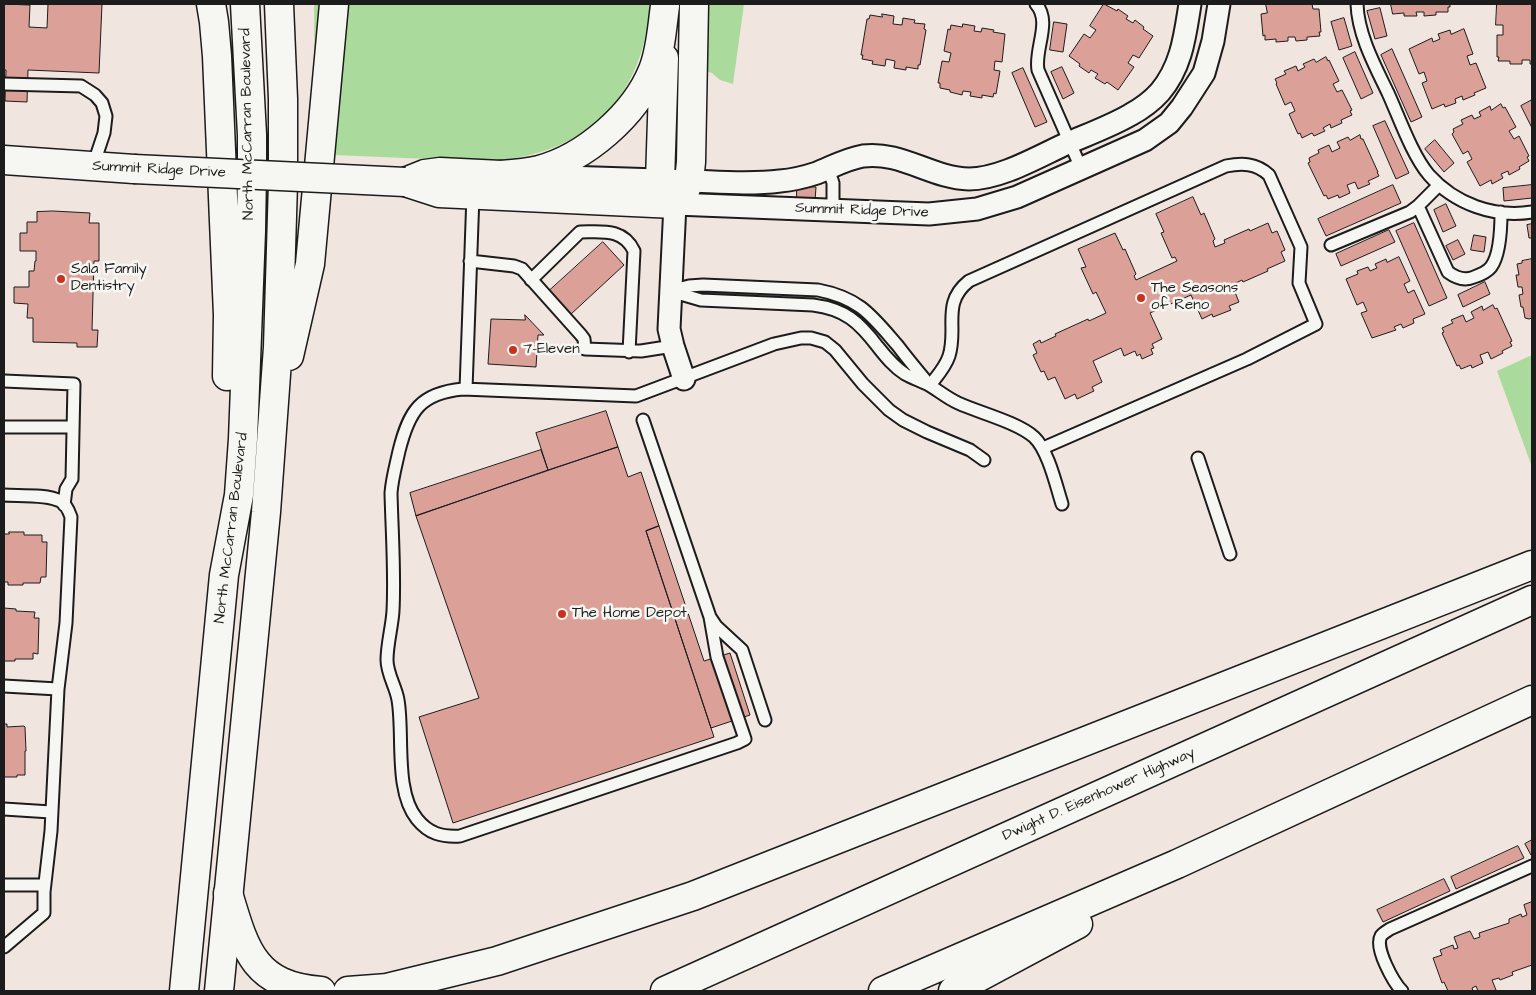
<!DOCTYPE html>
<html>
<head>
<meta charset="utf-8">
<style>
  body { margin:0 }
  #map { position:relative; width:1536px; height:995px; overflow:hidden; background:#f1e5e0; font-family:"Architects Daughter",sans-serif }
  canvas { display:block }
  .frame { position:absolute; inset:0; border:5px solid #1c1c1c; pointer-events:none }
</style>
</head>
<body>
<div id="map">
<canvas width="1536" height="995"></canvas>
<div class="frame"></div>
</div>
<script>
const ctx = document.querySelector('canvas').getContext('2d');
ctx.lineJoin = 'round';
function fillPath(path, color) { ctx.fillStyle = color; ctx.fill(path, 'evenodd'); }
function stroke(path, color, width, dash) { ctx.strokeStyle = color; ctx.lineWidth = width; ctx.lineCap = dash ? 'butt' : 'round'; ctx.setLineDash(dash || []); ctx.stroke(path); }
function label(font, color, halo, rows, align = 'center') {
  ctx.font = font + ' "Architects Daughter",sans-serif'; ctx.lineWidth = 5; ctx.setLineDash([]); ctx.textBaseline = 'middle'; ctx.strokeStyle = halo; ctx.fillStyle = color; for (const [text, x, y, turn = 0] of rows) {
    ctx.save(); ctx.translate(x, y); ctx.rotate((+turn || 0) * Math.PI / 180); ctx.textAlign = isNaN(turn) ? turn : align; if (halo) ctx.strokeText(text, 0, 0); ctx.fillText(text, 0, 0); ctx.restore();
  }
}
const green = new Path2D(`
  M314 4H326L315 106Z
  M346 4H650C643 105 577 161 476 161L334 155Z
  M707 4H744L733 84 720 80 712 73 705 71Z
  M1532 355V467L1497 371Z`);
const building = new Path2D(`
  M4 4 30 5 29 27 47 28 48 4H102L99 73 28 70 27 102 5 101 6 70H4Z
  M1104 4 1117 11 1118 9 1128 16 1126 19 1133 23 1135 20 1144 27 1143 29 1153 36 1139 58 1133 55 1128 63 1134 67 1118 90 1107 82 1105 84 1095 78 1098 74 1091 70 1089 73 1079 66 1080 64 1069 56 1084 34 1090 38 1096 30 1090 26Z
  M1266 4H1312L1313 9H1319L1321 32H1319L1320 36 1307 37V40L1296 41 1295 37H1288V41L1276 42V39L1265 40V35L1263 36 1261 14 1267 13Z
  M1391 4H1450V7H1448V12H1436V15L1424 16V12H1416L1417 16H1404V13L1393 14Z
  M1497 4H1532V64H1530V60H1522V64H1510V61H1498L1499 57H1497V35H1503V25H1496Z
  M1380 8 1387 36 1375 39 1367 11Z
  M882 14 894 16 893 24 902 25 903 18 915 20 914 23 925 24 924 29 926 30 920 65H918V69L906 67V70L894 68 895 61 886 59 885 66 872 64 873 61 862 59 863 55H861L867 19H869L870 15 882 17Z
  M1344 18 1352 46 1339 50 1331 22Z
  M1054 22 1067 24 1063 52 1050 50Z
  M963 24 975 26 974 31 981 32 982 28 994 30 993 32 1005 34 1002 62 995 61 994 70 1000 71 996 94 994 93 993 97 982 95V98L970 96 971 92 963 91 962 95 950 92V90L940 88V83H938L942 61 949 62 951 53 944 51 948 29 950 30 951 25 962 27Z
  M1464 29 1473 54 1467 56 1470 65 1476 63 1486 88 1474 93 1475 95 1463 100 1462 96 1455 99 1456 103 1445 107 1444 104 1432 109 1422 83 1427 81 1424 72 1419 74 1409 49 1432 38 1433 42 1440 39 1438 34 1450 30 1451 34Z
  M1392 49 1422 117 1411 122 1381 55Z
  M1355 52 1373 93 1361 99 1343 58Z
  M1326 57 1328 61 1329 60 1339 81 1333 84 1337 92 1342 90 1352 110 1350 111 1352 115 1341 120 1342 123 1331 128 1330 124 1323 128 1325 131 1314 136 1312 133 1302 138 1300 133 1298 134 1289 114 1295 111 1291 102 1285 105 1276 84 1277 83 1275 79 1286 74 1284 71 1296 66 1298 71 1305 67 1303 64 1314 59 1316 62Z
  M1062 67 1074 93 1063 99 1051 72Z
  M1023 68 1047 122 1035 127 1012 73Z
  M1532 100V128L1521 106Z
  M1501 104 1503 108 1505 107 1516 127 1509 131 1514 139 1519 136 1529 156 1527 157 1529 161 1519 167 1520 169 1509 175 1508 171 1501 174 1503 178 1492 184 1491 180 1480 186 1467 162 1472 159 1468 151 1463 154 1452 134 1454 132 1453 129 1463 124 1461 120 1472 115 1474 119 1481 116 1479 112 1490 106 1491 110Z
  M1385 121 1409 173 1396 179 1373 126Z
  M1360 135 1361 139H1363L1378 172H1377L1379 176 1368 181 1370 184 1358 189 1355 182 1347 185 1350 193 1339 198 1338 195 1328 199 1326 195 1324 196 1308 163 1310 162 1309 158 1319 153 1318 150 1329 145 1332 152 1340 148 1337 142 1348 137 1350 140Z
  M1435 140 1454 163 1444 172 1425 149Z
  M1393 185 1401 203 1326 236 1318 219Z
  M1532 185V198L1504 201 1503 188Z
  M797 186 816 187 815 201 797 200Z
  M1193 197 1201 215 1204 213 1215 239 1213 241 1215 247 1225 243 1224 240 1249 229 1250 231 1268 223 1272 233 1277 231 1285 250 1281 252 1285 261 1267 269 1268 271 1243 282 1242 280 1232 285 1239 302 1229 306 1231 310 1213 317 1212 314 1202 319 1191 295 1150 313 1162 339 1152 344 1154 348 1151 349 1153 354 1142 359 1140 354 1137 356 1135 351 1124 356 1121 348 1093 361 1102 382 1092 387 1094 391 1077 399 1075 394 1065 399 1055 377 1048 380 1044 371 1041 372 1033 355 1037 353 1033 344 1040 340 1041 343 1056 336 1055 334 1088 319 1089 321 1106 313 1096 292 1093 294 1081 268 1086 267 1078 249 1115 233 1123 250 1125 249 1136 274 1134 276 1136 280 1177 261 1175 257 1172 258 1161 233 1164 232 1156 214Z
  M1446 204 1456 226 1443 232 1434 210Z
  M53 211 90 213 89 223H99V261H94L92 330H98L97 347H77V343L33 342V318H27L28 304 14 303V287H29V271H34L35 261H36V251H20V233H27V222H37V212Z
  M1414 223 1447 298 1429 306 1396 231Z
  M1532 224V238H1529L1527 225Z
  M1389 230 1395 242 1341 266 1336 254Z
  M1474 235 1486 237 1484 252 1471 250Z
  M1458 240 1465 254 1453 260 1446 246Z
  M603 242 624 265 570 315 548 292Z
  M1399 257 1410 281 1404 284 1408 293 1414 290 1425 314 1413 319 1414 323 1403 328 1401 324 1394 327 1396 330 1372 338 1361 313 1367 311 1363 302 1357 305 1346 279 1358 274 1357 271 1368 267 1370 271 1377 268 1375 264 1386 259 1387 262Z
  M1532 259V318L1529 319 1525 318 1523 307H1521L1519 295 1523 294 1522 287H1518L1516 275H1519L1517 264 1522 263V261Z
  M1485 282 1490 294 1463 307 1458 295Z
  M1493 305 1495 309 1497 308 1512 341 1510 342 1512 346 1502 351 1503 353 1491 359 1488 352 1480 355 1483 363 1472 368 1471 365 1461 369 1459 365 1457 366 1442 333 1444 332 1442 328 1453 323 1451 320 1463 315 1466 322 1474 318 1471 312 1482 306 1483 310Z
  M525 315 544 335H538L536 367 488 364 491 319 525 320Z
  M606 411 618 447 548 470 536 433Z
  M618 447 628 477 641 472 659 526 646 531 714 737 453 823 419 717 479 698 416 516Z
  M541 450 548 470 416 516 410 493Z
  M659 526 704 661 730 653 750 715 711 728 646 531Z
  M9 532H24V535H42V542H47L46 577H41L40 583H23V585H8V582H4V534H9Z
  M4 608 16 609V611L35 612 34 618H39L38 654 33 653V659H15V661H4Z
  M4 724H7V727L24 726 25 727 26 751H25V775H17V777H4Z
  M1532 840V854L1531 855 1525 844Z
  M1518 846 1524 858 1456 889 1451 877Z
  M1444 879 1450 891 1383 922 1377 910Z
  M1532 902V965L1512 972 1513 975 1500 980 1499 978 1492 980 1496 990 1493 991H1478L1476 986 1472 988 1473 991H1448L1444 982 1442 983 1433 958 1442 955 1440 950 1453 945 1454 949 1458 948 1454 937 1470 931 1474 939 1480 937 1479 933 1509 923V919L1521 914 1522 917 1527 915 1524 905Z`);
const service = new Path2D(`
  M1036 4C1052 22 1034 49 1038 70L1081 168
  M1357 4C1358 35 1375 66 1388 93 1399 117 1412 155 1429 175 1455 204 1494 218 1532 212
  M4 84 81 86 95 95 102 103 106 116 104 133 93 166
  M828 168 833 183V210
  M1418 206 1448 272C1456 278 1465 281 1474 277 1480 275 1487 272 1491 267 1500 255 1501 227 1501 212
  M1331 245 1410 212 1418 206 1439 185
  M470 261 514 266 522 269 581 335 584 339 585 349 641 351 673 346
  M531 280 580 232C602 232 623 228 634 251L629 352
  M670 291 701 300 813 305C845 309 859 322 878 347 886 357 894 367 905 374 912 378 921 381 929 385 939 391 947 398 958 403 980 413 1017 422 1034 437 1048 450 1056 485 1062 504
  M670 291 689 286 703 285 818 290C860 298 872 316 898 346 907 358 917 370 927 382
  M4 381 74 384 72 479 66 489 64 505
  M930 385C937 376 945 368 949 356 958 328 941 303 969 281L1226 166C1242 163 1256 163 1269 175L1301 247 1299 283 1316 324 1247 359 1043 448
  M466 389 473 195
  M643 420 710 617 716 626 742 650 765 720
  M4 427H73
  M1198 458 1230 554
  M4 495C19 496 47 494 60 501 66 504 69 511 71 517L66 623 58 689 51 831 44 892V913L4 947
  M710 617 717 657 745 739 737 743 460 836C442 837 429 834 417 819 394 791 404 734 398 700 396 687 387 674 387 660 387 644 392 627 393 611 395 572 392 533 391 493 392 479 396 465 399 451 409 411 420 393 463 389L636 396 774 344 801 338H811L825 342 835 350 863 384 889 410 903 420 927 432 970 450 984 460
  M4 686 58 689
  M4 809 51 812
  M4 885H44
  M1402 991C1394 983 1374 948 1381 936 1383 933 1387 931 1390 929L1532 866`);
const minor = new Path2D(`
  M534 176C585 178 637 179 689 181 719 182 749 185 780 181 792 180 805 177 817 173 832 167 846 159 863 156 901 151 931 178 969 179 1001 179 1039 156 1068 143 1089 134 1111 126 1130 115 1141 109 1152 101 1160 92 1182 66 1185 35 1190 4
  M664 193 675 204 669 329 673 346 684 379
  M675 204 929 214 977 209 1017 197 1145 140 1169 123 1182 107 1204 73 1213 41 1219 4`);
const tertiary = new Path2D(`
  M4 160 134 169
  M405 182 439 193 675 204 683 195 689 181
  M405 182 425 174 440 172 501 175`);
const primary = new Path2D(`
  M211 4 214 22 217 56 228 315 227 376
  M501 175C514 174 527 173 539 170 585 158 635 115 653 70 661 50 662 27 665 6
  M660 181 664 58
  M689 181 691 162 694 4
  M289 356 310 264 334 4
  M184 991 224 575 239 495 243 439 251 231 252 172V135L245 4
  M219 991 266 512 278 347 283 183V99L279 4`);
const motorway = new Path2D(`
  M228 893C245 950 254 986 321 991
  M348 991 388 988
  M374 991 497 961 693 896 1532 565
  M665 991 1532 600
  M883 991 1177 864 1532 700
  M953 991 1078 924`);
const tertiaryBridge = new Path2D(`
  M134 169 405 182`);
const markers = [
  [61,279,5,"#c8321e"],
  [1141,298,5,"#c8321e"],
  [513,350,5,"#c8321e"],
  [562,614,5,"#c8321e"]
];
const streetNames = [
  ["North McCarran Boulevard",248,124,-91],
  ["Summit Ridge Drive",159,170,3],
  ["Summit Ridge Drive",862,211,2],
  ["North McCarran Boulevard",232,528,-83],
  ["Dwight D. Eisenhower Highway",1099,795,-24]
];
const poiNames = [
  ["Sala Family",71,270],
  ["Dentistry",71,287],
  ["The Seasons",1151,289],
  ["of Reno",1151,306],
  ["7-Eleven",523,350],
  ["The Home Depot",572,614]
];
fillPath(green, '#aadb9c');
fillPath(building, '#dba198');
stroke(building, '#1c1c1c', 1);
stroke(service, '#1c1c1c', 15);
stroke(minor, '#1c1c1c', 25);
stroke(tertiary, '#1c1c1c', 31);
stroke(primary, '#1c1c1c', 31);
stroke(motorway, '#1c1c1c', 31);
stroke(service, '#f6f6f2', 11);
stroke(minor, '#f6f6f2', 21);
stroke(tertiary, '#f6f6f2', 28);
stroke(primary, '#f6f6f2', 28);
stroke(motorway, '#f6f6f2', 28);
stroke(tertiaryBridge, '#1c1c1c', 31, []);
stroke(tertiaryBridge, '#f6f6f2', 28);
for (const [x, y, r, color] of markers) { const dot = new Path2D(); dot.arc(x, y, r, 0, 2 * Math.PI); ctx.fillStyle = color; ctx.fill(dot); stroke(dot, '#f6f6f2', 2); }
label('15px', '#1c1c1c', '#f6f6f2', streetNames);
label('15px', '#1c1c1c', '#f6f6f2', poiNames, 'left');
</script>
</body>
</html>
